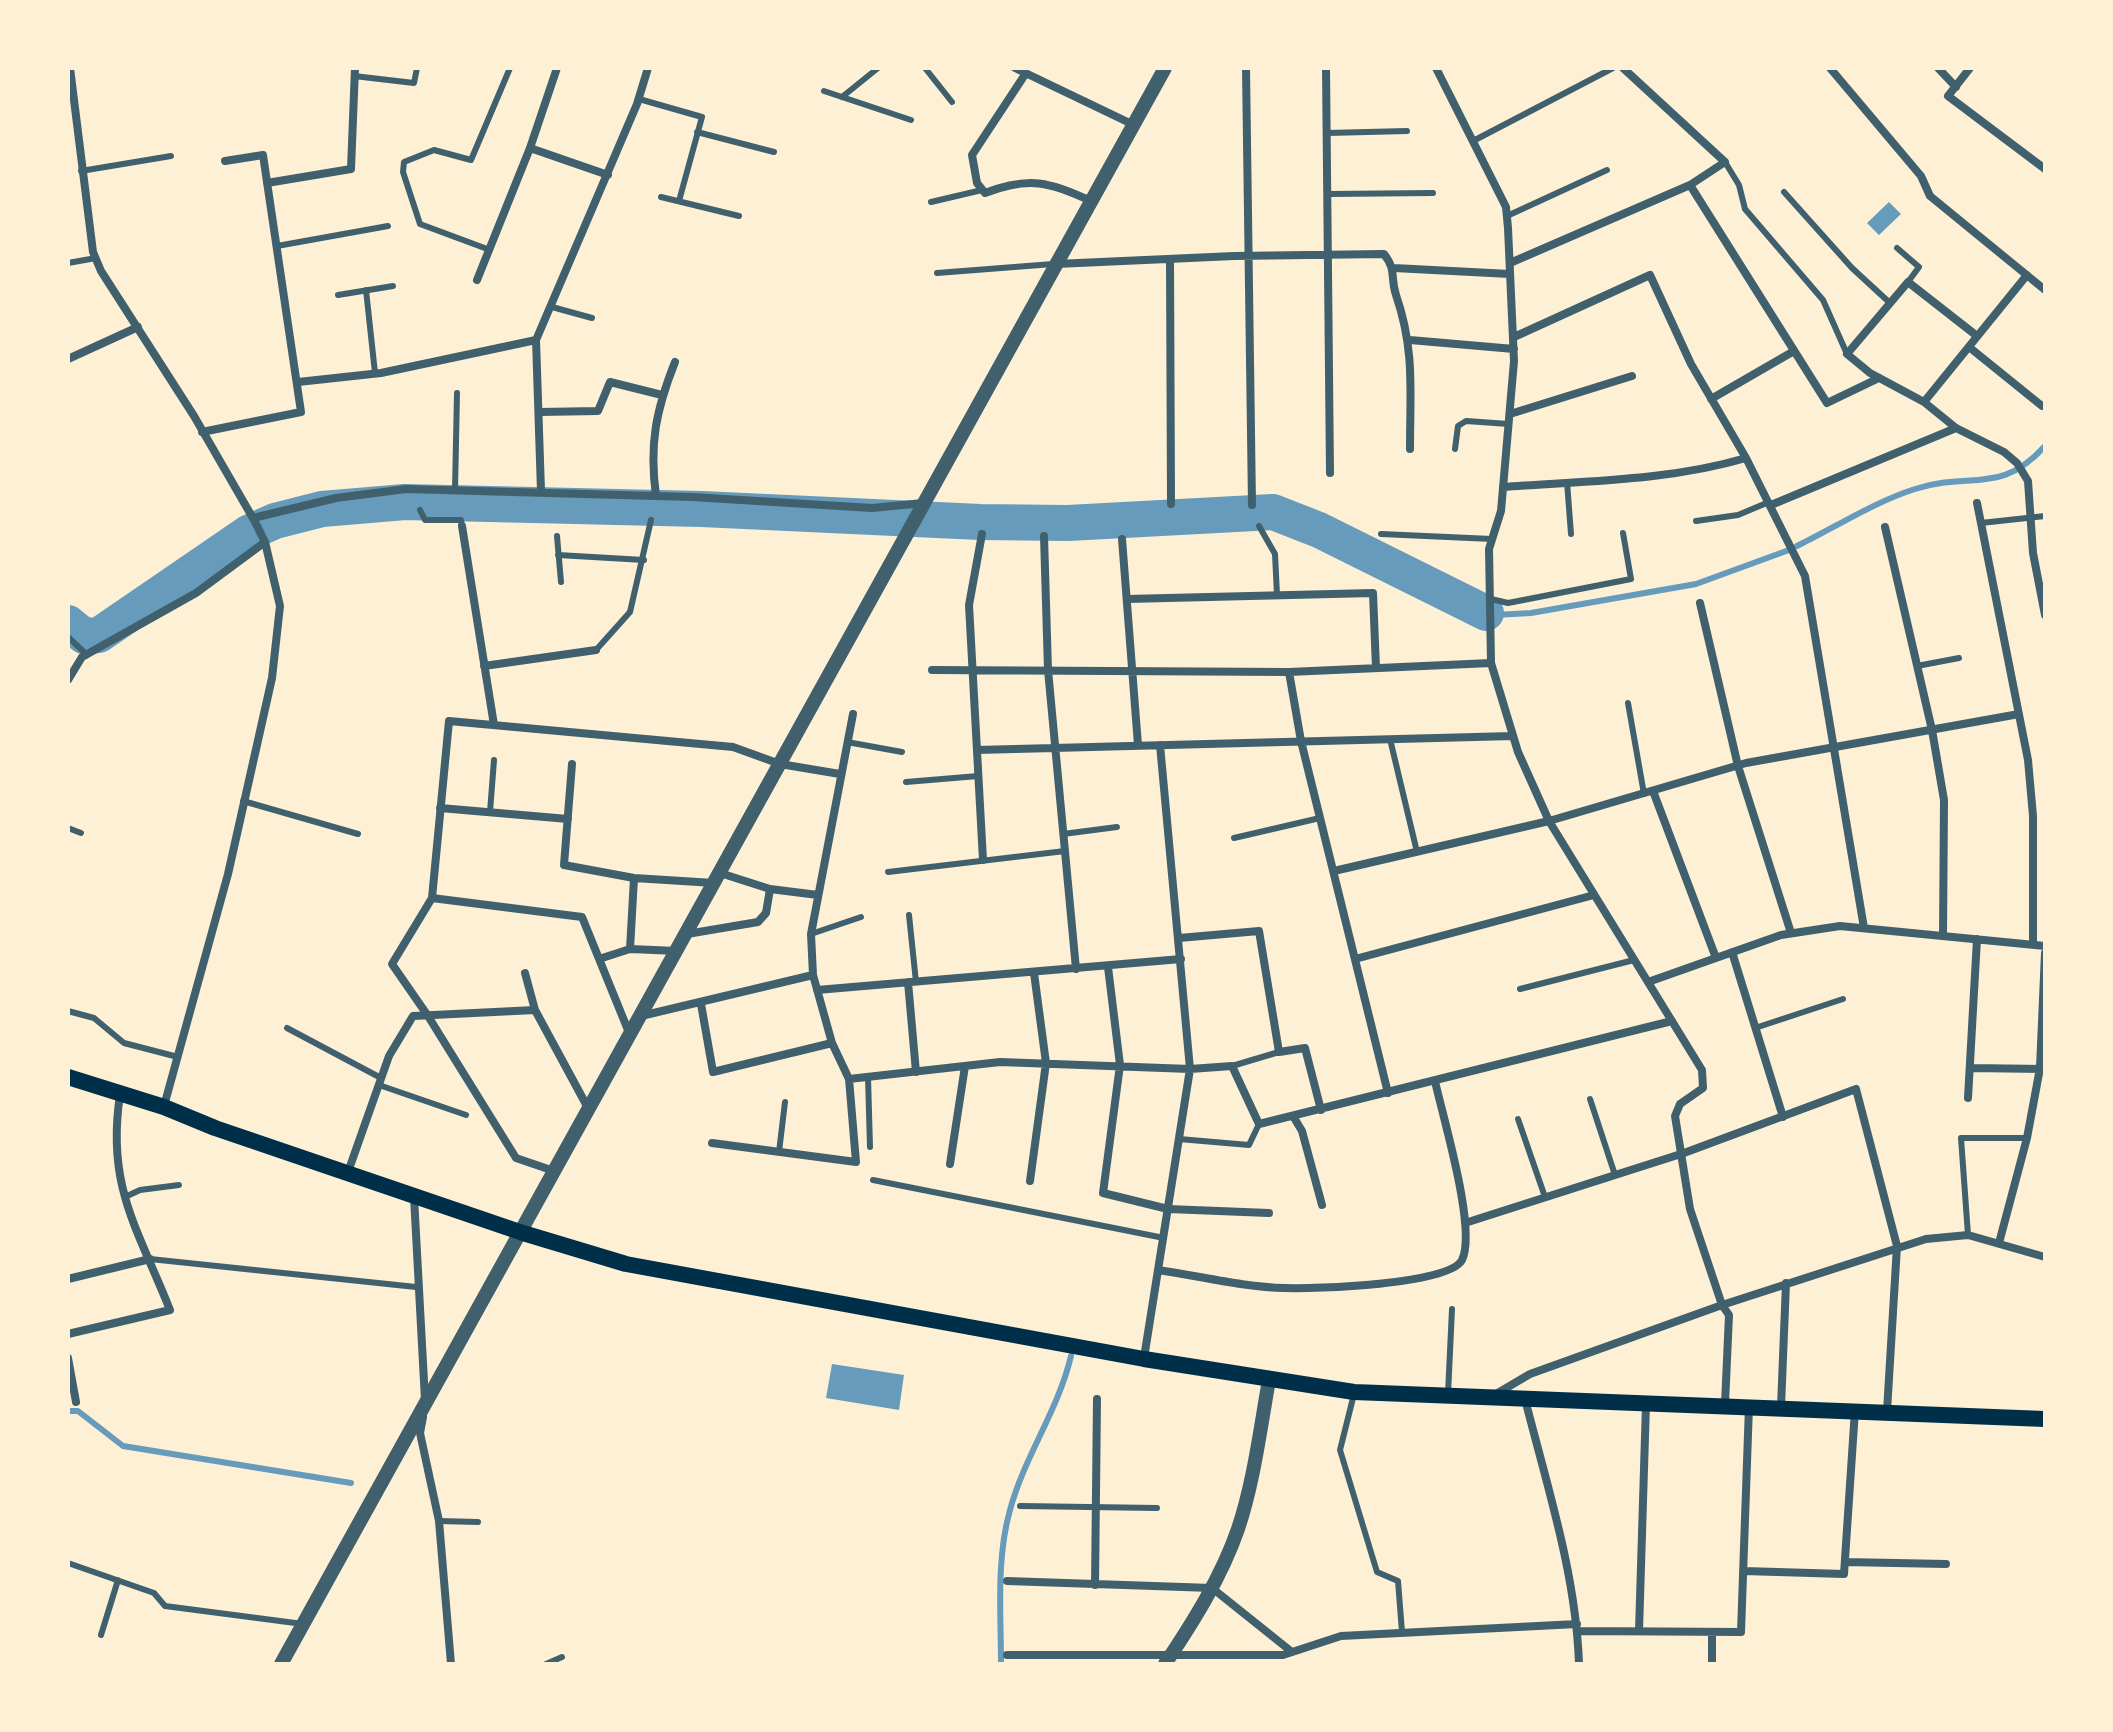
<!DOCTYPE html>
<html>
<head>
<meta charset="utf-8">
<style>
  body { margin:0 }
  #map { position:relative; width:2113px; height:1732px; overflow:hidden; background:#fdf0d5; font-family:Mulish,sans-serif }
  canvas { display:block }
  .frame { position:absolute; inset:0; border:70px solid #fdf0d5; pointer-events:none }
</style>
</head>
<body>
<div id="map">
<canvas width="2113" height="1732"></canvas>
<div class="frame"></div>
</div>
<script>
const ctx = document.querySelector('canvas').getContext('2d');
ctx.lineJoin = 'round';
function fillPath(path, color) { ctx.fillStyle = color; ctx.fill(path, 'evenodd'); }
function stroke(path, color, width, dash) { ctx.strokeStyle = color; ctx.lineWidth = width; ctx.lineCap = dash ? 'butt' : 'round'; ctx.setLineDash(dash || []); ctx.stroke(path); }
const water = new Path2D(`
  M1889 202 1901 214 1879 235 1867 223Z
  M832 1364 904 1375 899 1410 826 1398Z`);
const stream = new Path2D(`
  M1797 546C1836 527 1874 502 1915 489 1970 471 2000 496 2045 446
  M1495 615 1531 613 1696 584 1789 550
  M68 1411H78L123 1446 351 1483
  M1001 1664C1001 1614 996 1559 1010 1510 1024 1457 1058 1411 1071 1356`);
const river = new Path2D(`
  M68 623 84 636 99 635 248 533 275 521 322 509 405 502 702 509 980 522 1068 523 1273 512 1319 530 1486 613`);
const service = new Path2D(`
  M925 68 952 102
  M354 76 414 83 417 68
  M824 91 911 120
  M842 97 878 68
  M639 99 702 117 679 201
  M697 132 774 152
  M1327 133 1407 131
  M1473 141 1613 68
  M1725 162 1739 185 1745 209 1823 300 1847 354
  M81 171 171 156
  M1784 192 1852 268 1890 303
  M1329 194 1433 193
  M661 197 739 216
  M931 202 982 190
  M1507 216 1607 170
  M277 246 388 226
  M1897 248 1919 267 1908 282
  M490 250 420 224 403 172 404 162 434 150 471 160 510 68
  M68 263 96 258
  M937 273 1053 264
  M366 290 375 373
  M338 295 393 286
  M552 307 592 318
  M1455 449 1458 426 1466 421 1509 424
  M1567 482 1571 534
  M455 490 457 393
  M420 510 425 520H461L462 526
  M1696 521 1738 515 1769 502
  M1981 523 2045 516
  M1259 526 1275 554 1277 595
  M1381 534 1492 539
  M557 536 561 582
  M558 555 644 560
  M1491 599 1508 603 1631 579 1623 533
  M68 637 87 655
  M596 650 630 612 651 520
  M1917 666 1959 658
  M1628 703 1644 794
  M1390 739 1417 852
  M847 742 902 752
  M906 782 978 776
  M243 801 358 834
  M490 812 494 760
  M68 828 81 833
  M1063 834 1117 827
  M1234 838 1320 818
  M888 872 1065 851
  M909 915 916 982
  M811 934 861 917
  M1520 989 1634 960
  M68 1011 94 1018 124 1043 178 1057
  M287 1028 381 1078
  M1755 1028 1843 999
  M1232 1066 1279 1052
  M868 1077 870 1147
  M379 1085 466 1115
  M1590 1099 1615 1175
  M1518 1119 1545 1197
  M1179 1139 1249 1145 1259 1124
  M779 1152 785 1102
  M873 1180 1164 1238
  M125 1197 140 1190 179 1185
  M1968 1235 1961 1138H2027
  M150 1259 416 1287
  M1354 1394 1340 1450 1377 1572 1398 1581 1402 1632
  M1448 1394 1452 1309
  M1020 1506 1157 1508
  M439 1521 478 1522
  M68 1563 154 1593 165 1606 303 1624
  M101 1635 118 1580
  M546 1664 562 1657`);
const minor = new Path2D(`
  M70 68 93 252 101 271 194 416 254 520 265 542 280 606 272 678 228 874 164 1106
  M1015 68 1134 125
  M1246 68 1252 505
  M1326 68 1330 473
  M1436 68 1506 207 1508 228 1514 361 1501 511 1489 549 1491 663 1518 752 1549 821 1702 1070 1703 1088 1680 1104 1675 1116 1690 1209 1722 1305 1729 1315 1725 1404
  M1830 68 1921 176 1930 196 2045 290
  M1938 68 1956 87
  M1970 68 1948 96 2045 169
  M1026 73 972 155 977 183 985 193C1030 176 1048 182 1091 201
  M530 148 608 175
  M267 183 351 169 355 68
  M1690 185 1827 403 1879 378
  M1170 260 1171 504
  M1510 263 1690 185 1725 162 1623 68
  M1056 264 1234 256 1384 254C1397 271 1390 277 1396 295 1415 350 1410 391 1410 449
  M1394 268 1510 274
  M477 280 530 148 557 68
  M1977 336 1908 282 1847 354 1870 373 1924 402 1956 428 2004 452 2017 463 2028 481 2033 553 2045 615
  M1514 337 1650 275 1691 364 1746 458 1805 576 1864 928
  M536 340 637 104 648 68
  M1410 340 1514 349
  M1969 347 2042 406 2045 405
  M68 359 138 327
  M298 382 381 373 536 340 541 491
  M1711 399 1794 351
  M1924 402 2027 275
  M539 412 598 411 610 382 662 395
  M1510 414 1632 376
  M202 432 301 412 263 155 225 161
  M1503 487C1584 481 1668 481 1746 458
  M656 496C649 444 656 410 675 362
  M1977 503 2028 760 2033 816V944
  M1771 505 1956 428
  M253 518 336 498 406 489 692 497 872 508 923 503
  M462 526 494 725
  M1885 527 1932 730 1944 800 1943 936
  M982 534 969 605 983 860
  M1044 536 1048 670 1076 969
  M1122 539 1138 745
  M1127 599 1373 593 1376 668
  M1700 603 1738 766 1791 933
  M484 666 596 650
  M932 670 1289 672 1491 663
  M1289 672 1301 741 1388 1093
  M68 680 82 657 196 593 265 542
  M977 750 1513 736
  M572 764 564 865 634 878 714 883
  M1653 791 1716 958
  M440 808 568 819
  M1334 871 1549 821 1746 763 2019 714
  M720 873 770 889 818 895
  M432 898 582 917 630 1035
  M687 934 758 922 766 913 770 889
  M1179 938 1259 931 1279 1052 1305 1048 1321 1110
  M630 949 634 878
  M1732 952 1783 1117
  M599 959 630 949 677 951
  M1355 959 1594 895
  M1108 967 1120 1065 1103 1193 1168 1209 1269 1213
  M525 973 535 1010 588 1108
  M908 982 916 1072
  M1648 982 1781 935 1840 926 2045 946
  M817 990 1181 959
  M701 1004 713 1072 832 1043
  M641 1016 813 975
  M1970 1068 2044 1069
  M849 1079 1000 1062 1190 1069 1232 1066 1259 1124 1672 1021
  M1968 1098 1977 939
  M1293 1116 1302 1131 1322 1205
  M712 1143 856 1162 849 1079 832 1043 813 975 811 934 853 714
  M950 1164 965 1066
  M554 1171 516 1158 428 1016 392 964 432 898 449 721 733 747 780 764 840 774
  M348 1172 389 1056 413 1016 535 1010
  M1030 1181 1046 1063 1034 973
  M414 1197 425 1400
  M1465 1223 1684 1153 1856 1089 1897 1246 1887 1411
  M1999 1243 2027 1138 2040 1068 2045 953
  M1158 1270C1200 1276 1243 1287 1285 1288 1314 1289 1449 1285 1462 1260 1477 1229 1443 1118 1435 1081
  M68 1279 150 1259
  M68 1334 170 1310C138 1229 106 1186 120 1095
  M68 1358 76 1402
  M1144 1358 1190 1069 1160 745
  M1496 1394 1530 1374 1722 1305 1926 1239 1968 1235 2045 1257
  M1525 1399C1547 1486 1576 1574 1579 1664
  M1781 1407 1786 1283
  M423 1417 420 1433 439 1521 451 1664
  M1845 1562 1946 1564
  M1744 1571 1844 1574 1855 1410
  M1007 1581 1212 1588 1292 1652
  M1095 1585 1097 1399
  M1578 1631 1741 1632 1749 1406
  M1639 1631 1646 1404
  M1007 1655H1283L1341 1636 1577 1624
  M1712 1664V1632`);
const tertiary = new Path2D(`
  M281 1664 1165 68
  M1165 1664C1193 1622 1221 1578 1238 1529 1254 1481 1260 1430 1269 1380`);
const secondary = new Path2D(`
  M68 1077 164 1107 215 1128 523 1233 626 1264 1144 1359 1354 1392 2045 1419`);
fillPath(water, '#669bbc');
stroke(stream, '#669bbc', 6);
stroke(river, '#669bbc', 36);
stroke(service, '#3f606c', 6);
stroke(minor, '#3f606c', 8);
stroke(tertiary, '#3f606c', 14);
stroke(secondary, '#003049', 16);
</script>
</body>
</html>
